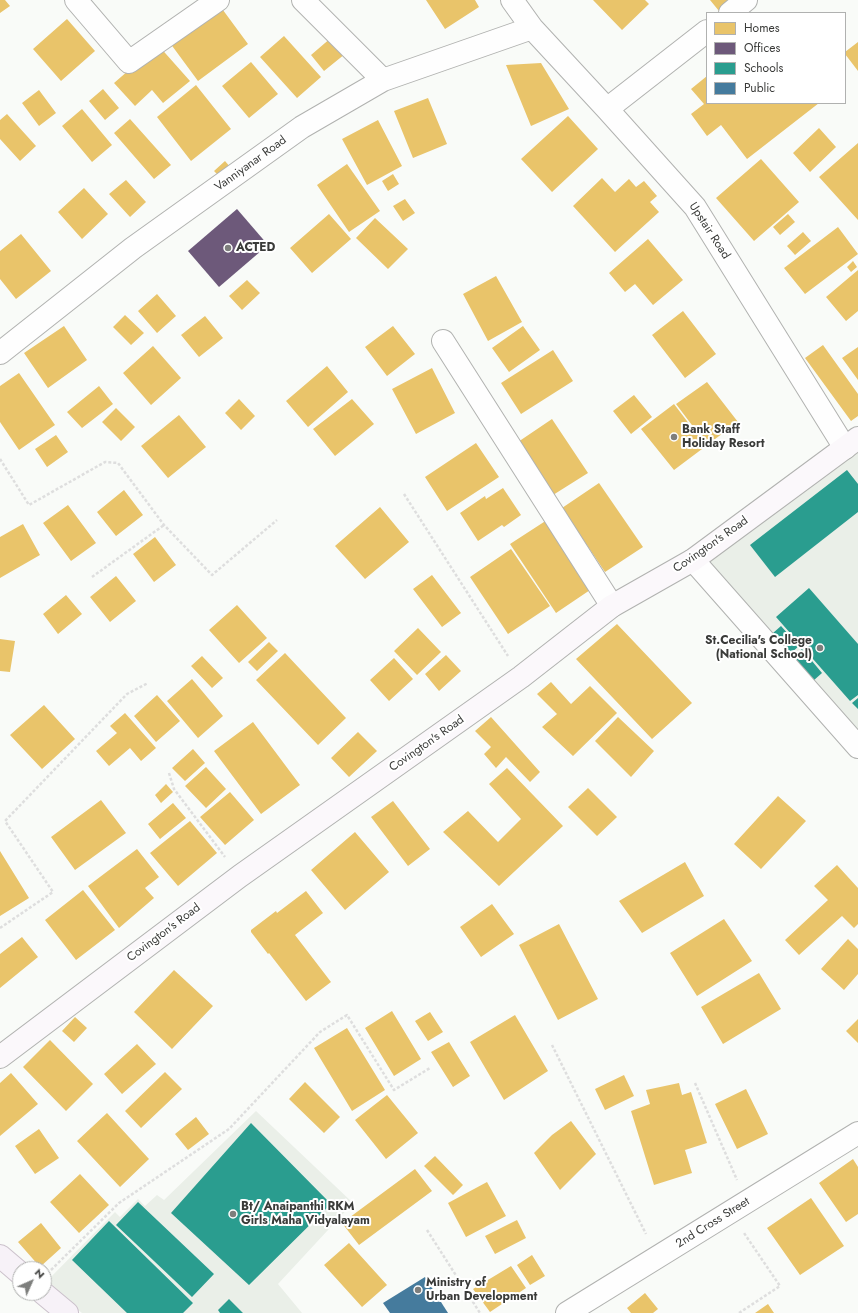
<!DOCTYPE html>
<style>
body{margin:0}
#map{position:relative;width:858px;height:1313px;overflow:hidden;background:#f9fbf8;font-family:Jost,sans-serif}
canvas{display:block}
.legend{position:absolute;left:706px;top:12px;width:140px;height:92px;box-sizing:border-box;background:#fff;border:1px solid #b0b1b0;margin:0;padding:5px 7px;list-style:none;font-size:12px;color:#3a3b39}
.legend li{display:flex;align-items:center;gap:8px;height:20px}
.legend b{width:20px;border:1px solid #b0b1b0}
.north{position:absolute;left:12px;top:1261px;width:40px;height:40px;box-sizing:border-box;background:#fff;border:1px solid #b0b1b0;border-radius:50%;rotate:45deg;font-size:11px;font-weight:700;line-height:16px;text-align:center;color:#3a3b39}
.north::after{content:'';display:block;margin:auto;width:14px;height:18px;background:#7d7e7c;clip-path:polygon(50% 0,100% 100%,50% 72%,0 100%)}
</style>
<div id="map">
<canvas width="858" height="1313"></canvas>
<ul class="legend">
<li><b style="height:11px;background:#e9c46a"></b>Homes</li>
<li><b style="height:11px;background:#6d597a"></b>Offices</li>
<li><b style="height:11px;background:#2a9d8f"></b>Schools</li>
<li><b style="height:11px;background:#457b9d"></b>Public</li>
</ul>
<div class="north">N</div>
</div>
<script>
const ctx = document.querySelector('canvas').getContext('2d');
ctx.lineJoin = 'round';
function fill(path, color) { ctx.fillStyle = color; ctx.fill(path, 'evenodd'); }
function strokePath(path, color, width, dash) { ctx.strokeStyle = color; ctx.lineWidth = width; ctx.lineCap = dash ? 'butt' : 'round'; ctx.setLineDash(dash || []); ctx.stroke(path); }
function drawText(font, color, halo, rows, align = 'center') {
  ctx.font = font + ' Jost,sans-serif'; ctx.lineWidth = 4; ctx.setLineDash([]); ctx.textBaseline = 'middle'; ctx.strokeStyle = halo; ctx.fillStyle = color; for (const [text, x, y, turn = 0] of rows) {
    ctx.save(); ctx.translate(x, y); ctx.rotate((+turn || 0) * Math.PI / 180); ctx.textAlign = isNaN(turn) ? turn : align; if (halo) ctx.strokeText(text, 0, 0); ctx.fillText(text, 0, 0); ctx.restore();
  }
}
fill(new Path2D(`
 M858 451V734L705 562Z
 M256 1111 353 1203 278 1284 302 1313H82L45 1283 115 1212 120 1217 138 1199 145 1206 157 1195 164 1200Z`), '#eaefe8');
fill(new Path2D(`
 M0 0H5L10 6 0 13Z
 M426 0H475L479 7 445 29Z
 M593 0H645L649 4 622 30Z
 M710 0H731L719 11Z
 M220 6 248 44 198 81 170 43Z
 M67 19 95 51 61 81 33 49Z
 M284 36 321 77 297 98 260 57Z
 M332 37 345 54 324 71 311 55Z
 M858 42V71L845 54V52Z
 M158 45 190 81 163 103 152 90 135 106 114 83Z
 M251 62 278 94 249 118 222 86Z
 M541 63 569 109 531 126 506 65Z
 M707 76V103H819L747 159 721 125 707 136 691 114 704 104 691 89Z
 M196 85 231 129 191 161 157 117Z
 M103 89 119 108 105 120 89 101Z
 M39 90 56 113 39 126 22 103Z
 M428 98 447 144 413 158 394 111Z
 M82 109 112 145 92 162 62 126Z
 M7 114 36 146 20 161 0 139V120Z
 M568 116 598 149 552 192 521 159Z
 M130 119 171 165 154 179 114 133Z
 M378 120 402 166 367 185 342 139Z
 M819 128 836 147 810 172 793 153Z
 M858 143V220L819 177Z
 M761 159 799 202 754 241 716 198Z
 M225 161 231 168 220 177 214 171Z
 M347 164 380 211 349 232 317 185Z
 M393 174 399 184 388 191 382 181Z
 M602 178 615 192 629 179 636 187 644 181 657 196 650 202 659 212 615 252 573 206Z
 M126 180 146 202 130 217 109 194Z
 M84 188 108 214 82 239 58 212Z
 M405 199 415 213 403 221 393 206Z
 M329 214 351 239 312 273 290 248Z
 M788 214 795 222 780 235 773 227Z
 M375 218 408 249 388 269 356 238Z
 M838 227 858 254 805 294 784 268Z
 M803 232 811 241 795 255 787 246Z
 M21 234 51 271 16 299 0 279V251Z
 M648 239 683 280 653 305 635 284 625 292 609 273Z
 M853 261 857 267 851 272 847 267Z
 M858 270V311L846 321 826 297Z
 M496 276 522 322 488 341 463 294Z
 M247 280 260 293 242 310 229 296Z
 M157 294 176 316 157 333 138 311Z
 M683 311 716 354 685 378 652 335Z
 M125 315 144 333 131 345 113 327Z
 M205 316 223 338 199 357 181 335Z
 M64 326 87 360 48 388 24 353Z
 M393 326 415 354 387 376 365 347Z
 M523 326 540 350 509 372 492 348Z
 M823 345 858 394V416L851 421 805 358Z
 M153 346 181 378 151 405 123 373Z
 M858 347V380L842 358Z
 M553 350 573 381 521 414 501 383Z
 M327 366 348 392 308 427 286 401Z
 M432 368 455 413 416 434 392 389Z
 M19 373 55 425 19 450 0 422V386Z
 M707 382 738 422 707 445 676 404Z
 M99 386 113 404 82 428 67 412Z
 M634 395 652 417 631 434 613 411Z
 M239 399 255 416 241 430 225 413Z
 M352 399 374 424 335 456 313 429Z
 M674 404 706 446 674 470 641 429Z
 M116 408 135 427 121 441 102 422Z
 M179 415 206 447 168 478 141 446Z
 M552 419 588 473 553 495 518 442Z
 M56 435 68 452 47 467 35 449Z
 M476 443 499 477 447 511 425 477Z
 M599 483 643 547 605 572 562 508Z
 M503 488 521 515 504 527 502 525 478 541 460 513 485 496 486 499Z
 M124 490 143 515 116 536 97 512Z
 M68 505 96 543 71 561 43 523Z
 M380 507 409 542 365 579 335 546Z
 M547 520 593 588 556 613 510 544Z
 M23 524 40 555 0 578V537Z
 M155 537 176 565 154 582 133 554Z
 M511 549 550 606 508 634 470 577Z
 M432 575 461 613 442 627 413 589Z
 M116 576 136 601 110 622 90 597Z
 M66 595 82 614 58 634 43 614Z
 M237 605 267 638 239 663 209 630Z
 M617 624 692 703 652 739 576 659Z
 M418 628 441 652 417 675 394 651Z
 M0 639 15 641 10 672 0 671Z
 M269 642 278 651 257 671 248 662Z
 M285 653 346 718 318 745 256 680Z
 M446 655 461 671 439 691 425 674Z
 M202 656 223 678 212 688 191 666Z
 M394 658 413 679 389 701 370 680Z
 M192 679 223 716 198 738 167 701Z
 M551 682 571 704 590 686 617 713 573 756 542 727 557 714 537 694Z
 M157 695 180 721 156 742 134 716Z
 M44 705 75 739 42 769 10 735Z
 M125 713 156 748 141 761 130 748 109 766 96 751 117 733 110 726Z
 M491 717 540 772 530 782 506 757 496 768 484 754 491 747 475 731Z
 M618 717 654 751 631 777 595 741Z
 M253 722 300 785 261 814 214 751Z
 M358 732 377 751 349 777 331 758Z
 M193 749 205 763 185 781 172 768Z
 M206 767 226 789 206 808 185 786Z
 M507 768 563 826 499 886 443 832 468 811 498 842 521 819 489 784Z
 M166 784 173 792 161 803 155 795Z
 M588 788 617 817 597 836 568 807Z
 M230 792 254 820 225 845 200 817Z
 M778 796 806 821 761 869 734 844Z
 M101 800 126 833 75 870 51 837Z
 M393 801 430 849 408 866 371 817Z
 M173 803 186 818 160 839 148 824Z
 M190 821 217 853 178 886 150 853Z
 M355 832 389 872 345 910 311 870Z
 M137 849 159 877 145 888 154 898 119 928 88 886Z
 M0 851 29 898 0 916Z
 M685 862 704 896 642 933 619 901Z
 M837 865 858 888V924L854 928 842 916 799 955 785 940 828 900 814 886Z
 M83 890 115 930 76 960 45 920Z
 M306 891 323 913 295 935 331 982 306 1001 269 953 268 954 251 932V930L276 911 277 913Z
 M492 904 514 934 481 957 460 927Z
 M724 919 752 961 697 996 670 953Z
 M559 924 598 999 558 1020 519 945Z
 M22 937 38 957 0 988V954Z
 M848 939 858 949V974L844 990 821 969Z
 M174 970 213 1006 172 1049 134 1012Z
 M759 973 781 1009 723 1044 701 1007Z
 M392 1011 421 1059 394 1076 365 1028Z
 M430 1012 443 1032 428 1041 415 1021Z
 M515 1015 548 1071 504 1100 470 1042Z
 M75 1017 87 1028 74 1042 62 1031Z
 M858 1019V1043L846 1031Z
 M347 1028 385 1090 352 1111 314 1048Z
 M50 1040 93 1084 66 1111 23 1067Z
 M449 1042 470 1076 453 1087 431 1052Z
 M137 1044 156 1064 122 1094 104 1074Z
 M165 1072 182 1089 141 1128 125 1111Z
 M11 1073 38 1104 0 1136V1083Z
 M624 1075 634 1096 605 1110 595 1089Z
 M305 1082 340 1117 324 1133 289 1099Z
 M679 1083 682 1095 691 1092 707 1143 685 1150 692 1173 654 1185 631 1111 650 1104 646 1090Z
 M746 1089 768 1134 737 1149 715 1104Z
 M387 1095 418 1133 386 1159 355 1120Z
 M107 1113 149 1159 120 1187 77 1141Z
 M196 1117 209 1134 188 1150 175 1134Z
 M571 1121 596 1154 560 1190 534 1153 552 1135Z
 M39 1129 59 1158 35 1174 15 1146Z
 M435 1156 463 1185 453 1195 424 1166Z
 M853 1159 858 1167V1214L846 1222 819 1183Z
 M415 1169 432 1191 359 1245 342 1223Z
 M80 1174 109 1205 79 1233 50 1202Z
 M487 1182 506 1216 466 1237 448 1203Z
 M811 1198 844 1246 800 1275 767 1228Z
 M517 1220 526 1238 495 1254 485 1236Z
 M41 1223 61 1248 40 1267 18 1242Z
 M349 1243 387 1285 362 1307 324 1265Z
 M532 1255 545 1276 530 1285 517 1265Z
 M511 1266 526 1288 490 1312 473 1289Z
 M645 1293 658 1309 653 1313H631L627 1308Z
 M768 1304 774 1313H755Z`), '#e9c46a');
fill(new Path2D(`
 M237 209 268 245 219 287 188 251Z`), '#6d597a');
fill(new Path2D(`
 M847 470 858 484V512L775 577 750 545Z
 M809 588 858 644V695L850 701 776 617Z
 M781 626 799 646 791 653 773 633Z
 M802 649 822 673 813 681 793 657Z
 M858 698V709L852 703Z
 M251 1123 331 1204 249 1285 171 1213Z
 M138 1202 214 1274 192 1297 116 1225Z
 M109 1221 193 1303 183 1313H127L72 1260Z
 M229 1299 243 1313H220L218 1310Z`), '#2a9d8f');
fill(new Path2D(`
 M425 1277 448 1313H390L383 1303Z`), '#457b9d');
const street = new Path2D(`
 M76 0 129 62 218 0
 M303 0 383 80
 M512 0 532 28 607 109 695 207 845 448
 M730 13 746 0
 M607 109 707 31
 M443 341 612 606
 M0 353 133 248 302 127 383 80 532 28
 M693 560 858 747
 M567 1313 858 1133`);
const secondary = new Path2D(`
 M0 1057 240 876 521 677 612 606 693 560 858 438`);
const primary = new Path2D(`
 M0 1256 20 1273
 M43 1293 67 1313`);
strokePath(street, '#b1b2b0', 24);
strokePath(secondary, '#b1b2b0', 24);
strokePath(primary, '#cbc1cb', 24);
strokePath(new Path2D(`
 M0 459 29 505 105 462 118 463 164 525 212 575 277 520
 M404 494 508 656
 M92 577 164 525
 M169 773 174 789 225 857
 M0 928 53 892 5 821 127 694 148 683
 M552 1045 646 1234
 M695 1083 737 1180
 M427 1230 480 1313
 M51 1270 119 1203 229 1129 320 1032 347 1015 394 1090 430 1068
 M739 1313 780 1286 744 1233`), '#dedede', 2.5, [3, 2]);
strokePath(street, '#fefefe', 22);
strokePath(secondary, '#fbf8fb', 22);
strokePath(primary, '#f7f2f8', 22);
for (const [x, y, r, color] of [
 [228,248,4,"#7d7e7c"],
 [674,437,4,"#7d7e7c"],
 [820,648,4,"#7d7e7c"],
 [233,1214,4,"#7d7e7c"],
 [418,1290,4,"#7d7e7c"]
]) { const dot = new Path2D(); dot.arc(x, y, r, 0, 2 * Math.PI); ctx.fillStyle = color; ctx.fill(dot); strokePath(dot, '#fff', 1.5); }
drawText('12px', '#3a3b39', '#fff', [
 ["Vanniyanar Road",251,164,-36],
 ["Upstair Road",709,231,57],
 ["Covington's Road",711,545,-35],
 ["Covington's Road",427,744,-35],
 ["Covington's Road",164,933,-37],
 ["2nd Cross Street",713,1223,-32]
]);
drawText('bold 12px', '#3a3b39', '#fff', [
 ["ACTED",236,248],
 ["Bank Staff",682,430],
 ["Holiday Resort",682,444],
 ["St.Cecilia's College",812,641,"right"],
 ["(National School)",812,655,"right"],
 ["Bt/ Anaipanthi RKM",241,1207],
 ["Girls Maha Vidyalayam",241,1221],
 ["Ministry of",426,1283],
 ["Urban Development",426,1297]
], 'left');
</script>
